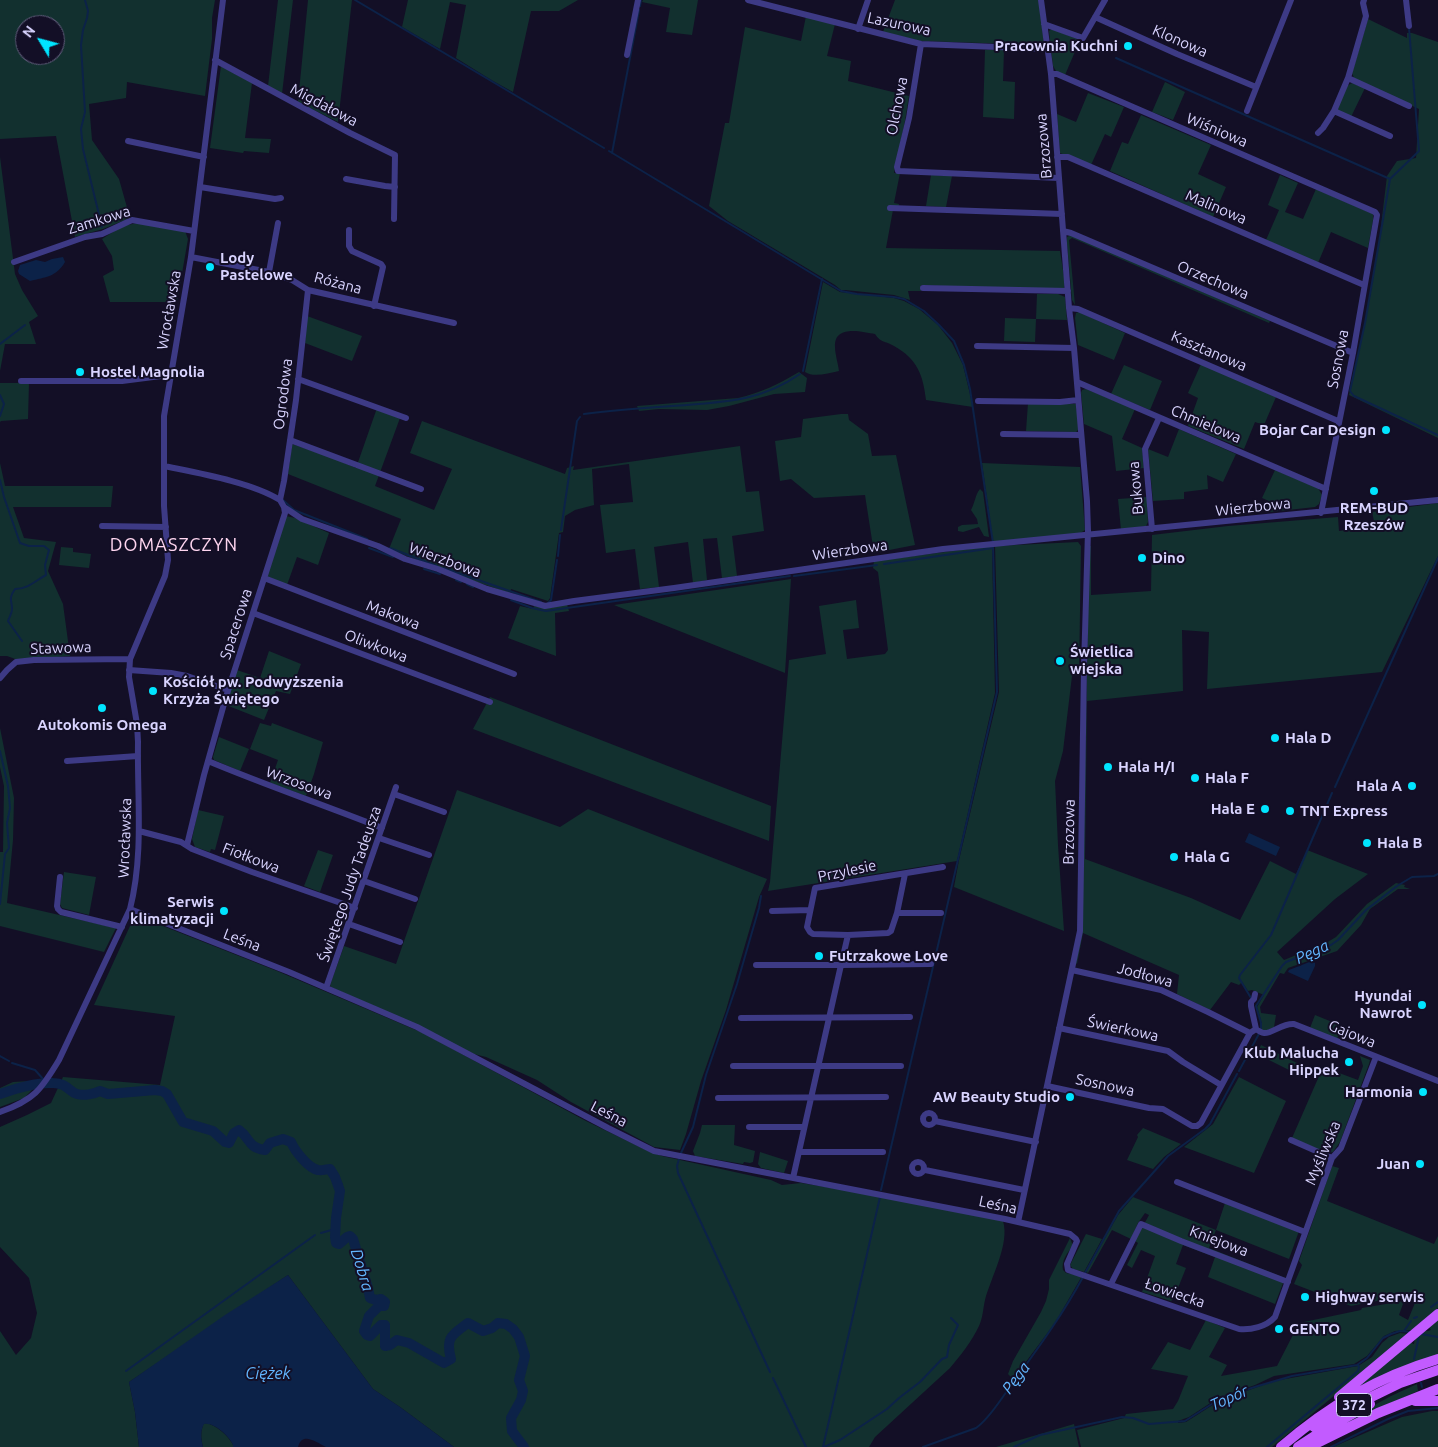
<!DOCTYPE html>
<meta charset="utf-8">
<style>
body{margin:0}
#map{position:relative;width:1438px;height:1447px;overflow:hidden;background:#130f26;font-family:Ubuntu,sans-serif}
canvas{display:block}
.north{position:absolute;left:15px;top:15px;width:50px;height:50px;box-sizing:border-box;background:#130f26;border:1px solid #625e7d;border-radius:50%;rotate:307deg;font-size:14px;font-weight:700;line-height:20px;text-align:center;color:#d9d4ff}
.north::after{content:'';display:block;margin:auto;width:18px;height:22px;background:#00e5ff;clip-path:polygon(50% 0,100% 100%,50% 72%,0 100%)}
</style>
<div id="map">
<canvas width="1438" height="1447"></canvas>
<div class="north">N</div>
</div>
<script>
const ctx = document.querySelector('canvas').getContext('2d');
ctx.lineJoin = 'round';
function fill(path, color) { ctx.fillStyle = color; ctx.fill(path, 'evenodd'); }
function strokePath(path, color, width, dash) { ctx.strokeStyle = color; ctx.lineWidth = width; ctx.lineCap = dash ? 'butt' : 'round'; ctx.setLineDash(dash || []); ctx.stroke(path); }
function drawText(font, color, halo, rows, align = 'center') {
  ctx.font = font + ' Ubuntu,sans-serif'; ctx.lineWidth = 4; ctx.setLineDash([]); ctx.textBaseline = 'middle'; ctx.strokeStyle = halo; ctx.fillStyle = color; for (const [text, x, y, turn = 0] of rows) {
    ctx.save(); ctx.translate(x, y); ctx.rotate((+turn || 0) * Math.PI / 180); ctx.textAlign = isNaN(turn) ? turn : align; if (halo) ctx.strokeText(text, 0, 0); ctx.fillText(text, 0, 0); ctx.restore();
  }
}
fill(new Path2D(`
 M0 0H215L212 18V39L205 96 127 82 126 98 89 104 92 140 119 179 130 218 103 229 75 237 56 136 0 139ZM25 25H55V55H25Z
 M278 0H293L282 94 268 86Z
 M308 0H352L338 122 298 102Z
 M408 0H578L559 11H531L513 92 493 81 456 58 466 5 450 2 440 49 402 27Z
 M643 0H698L692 35 666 32 670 8 642 2Z
 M895 0H1039L1044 45 920 41 883 32Z
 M806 16 835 24 827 56 851 61 848 81 909 96 905 121 894 173H900L894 203 899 204 898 210H893L886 248 1060 251 1065 283 1064 289 988 288 921 285V291H908L910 300 894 295 845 290H841L835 285 728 221 709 206 725 123H729L745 27 801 41Z
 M1368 19 1407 38V33H1412L1438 42V438L1349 395 1370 297 1379 242 1387 176 1397 161 1416 158 1419 109 1366 85 1354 78 1352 73Z
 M1052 29 1080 40 1065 75 1056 71 1053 66 1049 31Z
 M985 50H1004L1003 81 1015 82 1014 119 983 117Z
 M221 66 252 83 245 138 271 139 269 153 244 151 243 153 210 148Z
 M1165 82 1185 92 1173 120 1152 112Z
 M1352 83 1365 88 1351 117 1339 112 1337 108 1347 86Z
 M1088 93 1124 107 1111 137 1105 134 1091 165 1060 153 1057 114 1076 122Z
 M1141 115 1211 145 1198 174 1226 187 1213 217 1110 171 1122 142 1128 144Z
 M0 157 15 274 22 290 38 316 29 322 36 344H5L0 371Z
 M931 175 952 176 946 207 926 206Z
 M1280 175 1298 183 1285 212 1303 219 1316 189 1373 214V220L1368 248 1331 232 1318 263 1266 240 1279 210 1268 205Z
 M138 223 185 231 188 239 177 302H110L103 276 114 270 112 256 102 239 122 226Z
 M1071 235 1270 321 1269 323 1072 238 1069 240 1075 305 1072 300 1067 244V237Z
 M823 282 840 292 894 298 904 301 919 309 938 325 952 343 963 365 973 407 926 400C923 374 917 359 894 346 884 340 882 344 875 334 862 332 834 324 835 347 835 354 838 363 839 371 828 373 814 378 805 372Z
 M1037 294H1058L1065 297 1067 320 1036 319 1035 342 1004 341 1005 318 1036 319Z
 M1079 312 1125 333 1114 360 1078 345 1075 318 1076 313Z
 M307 316 362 336 352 361 305 343Z
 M1201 364 1276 397 1264 425 1255 422 1244 449 1188 426 1198 398 1188 393Z
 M1124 365 1162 381 1150 410 1111 394Z
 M799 372 807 378 805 392 774 394 729 406 707 410 659 409 639 411 637 406 738 398C760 393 779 384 799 372Z
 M0 383H29L28 419 1 421 0 422Z
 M1086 389 1135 409 1122 439 1142 448 1144 468 1116 471 1112 436 1084 424 1081 393 1082 390Z
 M1028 403 1076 404 1079 429 1076 432 1026 431Z
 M377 408 400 418 375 486 434 510 452 469 410 453 422 421 565 474 567 468 574 466 573 470 740 446 746 492 759 491 764 531 732 536 737 576 722 578 717 538 703 539 707 580 693 583 688 542 654 547 659 587 640 589 635 549 606 553 600 505 633 502 629 464 592 469 594 505 575 510 565 516 563 532 559 533 550 598 548 601 511 589 510 593 456 575 389 549 401 519 288 474 292 444 333 458 356 468Z
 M841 414H848L849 420 868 434 872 456 896 455 915 545 874 553 865 495 814 498 791 479 780 481 775 441 801 437 803 419Z
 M1179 429 1236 454 1223 482 1207 475 1208 489 1184 492V499L1153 501 1148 449 1168 457Z
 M0 463 5 486H113L111 507H13L24 538 56 542 48 571 63 604 70 656 18 660 7 656H0Z
 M982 463 1080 467 1085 530 1079 534 993 542Z
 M1275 470 1318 488 1322 495 1319 504 1315 507 1270 512 1269 501 1262 498Z
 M980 489 983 492 989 537 984 536 979 527 963 532 958 531V527L962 525 978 524 977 519 971 510C975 503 975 495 980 489Z
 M1147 497 1148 522 1146 526 1121 530 1118 499Z
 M1438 503V556L1382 672 1207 689 1209 632 1182 630 1183 691 1087 701 1085 859 1191 898 1240 920 1270 861 1296 874 1307 850 1368 874 1335 899 1277 952 1284 960 1326 943 1336 937 1367 904 1396 883 1405 885 1404 887 1410 889H1398L1370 909 1361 925 1337 951 1288 968 1284 974 1280 973 1260 1007 1261 1013 1276 1015 1274 1027 1266 1031 1262 1030V1024L1257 1007 1264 995 1252 990 1248 991 1242 982 1239 985 1231 982 1210 1010 1177 994 1179 975 1083 933 1077 964 1076 963 1086 732 1089 546H1091V595L1151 591 1152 535 1228 526 1338 517 1339 531 1375 526 1372 512Z
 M286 516 295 518 329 533 318 565 297 557 287 585 266 576Z
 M1078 542 1081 546 1079 676H1072L1063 751 1055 781 1058 845 1064 931 954 887 959 860 999 692 995 546Z
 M992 546 995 693 957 861 768 891 770 882 789 660 826 654 819 606 856 600 859 628 843 630 847 659 885 654 888 650 878 572 873 568 874 561Z
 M61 547 73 548V552L91 554 89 568 59 565Z
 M791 579 785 673 614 605Z
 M567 604 569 611 555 613 556 656 508 638 520 606 533 609 534 606 549 608Z
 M269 651 301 664 290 694 276 691 264 720 226 705 237 670 260 678Z
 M490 697 771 806 769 841 473 729Z
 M260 723 271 726 272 723 323 742 314 774 306 796 270 783 278 760 250 749Z
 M0 728 14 798 13 840 7 903 116 928 104 952 0 926V852H3L4 786 0 767Z
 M219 737 249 749 240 771 214 760 213 757Z
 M457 790 560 827 588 809 767 879 759 897 726 1010 701 1081 686 1134 680 1150 654 1147 571 1102 537 1080 486 1057 474 1054 331 987 330 985 344 946 396 964Z
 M198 810 224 816 215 850 211 849 210 852 195 847 192 839Z
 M318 850 333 855 320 892 304 886Z
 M64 872 96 877 89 915 62 908 60 904Z
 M135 915 277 971 423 1033 586 1121 646 1150 662 1156 771 1180 782 1185 801 1183 851 1191 1003 1221C1010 1244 991 1277 985 1300 983 1309 983 1317 979 1326 972 1341 961 1355 950 1368L875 1437 869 1447H454L400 1407 373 1389 288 1275 129 1382 135 1412 139 1447H0V1331L16 1355 31 1338 37 1313 29 1278 0 1247V1127L27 1115 51 1103 63 1077 160 1085 175 1016 94 1005Z
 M1315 1015 1342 1026 1337 1039 1310 1028Z
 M1261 1045 1297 1063 1295 1073 1257 1054Z
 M1360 1056 1370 1060 1369 1064 1340 1142 1333 1152 1326 1153 1292 1138 1323 1067 1358 1080 1363 1066Z
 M1239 1077 1286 1101 1254 1173 1184 1147 1213 1124Z
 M30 1081 39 1083 24 1098 0 1107V1088L13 1082Z
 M702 1125H735L734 1145 755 1151 753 1162 750 1163 744 1162 743 1164 695 1156 693 1151 700 1133Z
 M1143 1128 1181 1144 1164 1157 1153 1169 1127 1160 1138 1137 1137 1135Z
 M760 1152 788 1161 784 1173 761 1168 758 1164Z
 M1332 1166 1339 1168 1327 1201 1434 1244 1438 1236V1308L1412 1330 1395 1331 1384 1336 1367 1356 1354 1364 1274 1376 1255 1385 1218 1398 1189 1417 1178 1421V1423L1186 1422 1219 1401 1274 1381 1358 1366 1372 1357 1382 1343 1389 1337 1400 1333 1409 1334 1272 1447H1081L1077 1430 1124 1418 1126 1414 1173 1409 1178 1401 1188 1376 1151 1369 1168 1342 1190 1350 1206 1320 1225 1328 1209 1357 1227 1365 1221 1376 1277 1366 1299 1323 1361 1310 1362 1308 1404 1301 1399 1315 1408 1320 1417 1298 1403 1296 1351 1306 1294 1284 1302 1265 1299 1261Z
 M1133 1197 1216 1230 1225 1203 1299 1231 1289 1259 1216 1230 1209 1248 1285 1278 1275 1304 1208 1277 1215 1257 1183 1245 1176 1264 1186 1268 1174 1298 1171 1301 1142 1292 1155 1256 1141 1250 1132 1268 1127 1265 1138 1243 1135 1241 1149 1215 1145 1213 1138 1223 1131 1239 1112 1230 1088 1273 1086 1272 1118 1215Z
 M1086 1234 1102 1239 1084 1272 1073 1269 1070 1265Z
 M1070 1238 1073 1246C1067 1253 1061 1261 1063 1270L1066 1273 1082 1276 1055 1323 1013 1379 1008 1374 1013 1361 1041 1312 1046 1301 1049 1289V1280Z
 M1438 1320V1356L1351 1392 1411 1342 1413 1344H1414L1415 1338 1424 1331H1428L1431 1330 1429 1327Z
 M1417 1384 1418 1391 1318 1436 1391 1396Z
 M1432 1411H1438V1447H1333L1402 1417Z
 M204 1423C214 1423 229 1436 233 1445V1447H203C201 1439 200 1431 204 1423Z
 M1074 1424 1079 1447H996Z`), '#12302f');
fill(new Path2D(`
 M63 257 65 262C56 277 46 277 30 281L19 274 18 271 20 265 36 260 45 262 52 259Z
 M1249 833 1280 847 1276 856 1245 842Z
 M1312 961 1315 963V966L1308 981 1288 972 1289 970Z
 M288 1275 373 1389 400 1407 454 1447H326C316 1442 302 1431 298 1447H233V1445C229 1436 214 1422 204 1424 200 1431 201 1439 203 1447H139L135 1412 129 1382 225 1315Z`), '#0c2248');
strokePath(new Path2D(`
 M85 0 88 11 87 18 83 30 81 45 85 112 81 129 83 149 102 227
 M355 0 604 148
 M640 6 641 0
 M1409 28 1419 151 1390 179 1365 323 1350 391 1354 396 1438 435
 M1116 58 1390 179
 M609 151 841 291 857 294 894 297 904 299 924 311 939 325 954 341 964 365 970 389 993 543
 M612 153 639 10
 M0 344 25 325
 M803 371 822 279
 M0 395 4 404 0 416
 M584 414C613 410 642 408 672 406 721 402 758 403 800 374
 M0 480 4 497 20 543 29 546H44L49 550 45 565 46 575C35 581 28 589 15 589 8 599 12 600 12 609 12 613 9 618 8 621L22 641
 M283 500 294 510 367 539
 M561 530 577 421 580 417
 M369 548 393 557
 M390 548 437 566
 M558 556 560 535
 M884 564 993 548
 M444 568 541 602
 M424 569 440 574
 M794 576 877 565
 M456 580 461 582
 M467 584 473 587
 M511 600 532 608 546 611 790 576
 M548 603 551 600 557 560
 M0 751 8 786 10 808 7 823 9 848 5 854 0 904
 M1335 787 1438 558
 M1251 998 1239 978 1240 975 1271 935 1332 793
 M0 1056 9 1061
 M12 1063 35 1070 44 1080
 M1239 1071 1261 1030V1023L1256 1006 1282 966 1286 962 1331 945 1338 940 1366 910 1397 886 1412 877 1434 876 1438 874
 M681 1153 693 1127 706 1075 737 984 759 908 761 896
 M679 1159 677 1166 678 1173 770 1372
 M338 1184H342
 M881 1190 997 692 993 546
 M321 1233 335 1229
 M1085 1273 1119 1211 1168 1156 1205 1129 1210 1124 1237 1074
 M1431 1307 1438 1302
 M1414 1318 1417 1317
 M1404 1331 1411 1321
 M1421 1334 1438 1337
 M1414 1359 1419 1336
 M126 1371 315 1235
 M773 1378 806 1447
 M1421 1383 1422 1387
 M823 1447 880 1197
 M824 1447 840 1440 887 1409 899 1398 920 1382 942 1359 947 1357 949 1345 958 1325 951 1318
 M923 1447 976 1428C990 1418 1000 1400 1010 1387 1036 1351 1062 1316 1083 1277
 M1014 1447 1040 1435 1122 1417 1133 1418 1149 1424 1185 1421 1223 1397 1258 1386 1292 1376 1357 1365 1367 1358 1383 1338 1391 1334 1400 1331 1411 1332
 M1267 1447 1358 1371 1359 1367 1358 1365
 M1331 1447 1388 1419 1408 1411 1438 1408`), '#0c2248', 2);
strokePath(new Path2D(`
 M0 1094C14 1089 38 1082 53 1083 67 1083 69 1092 77 1094 84 1096 94 1094 100 1091L108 1094 155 1090 162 1091 167 1094 183 1122 213 1131 225 1142 229 1143 234 1133 239 1130C251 1139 247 1147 265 1150L270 1143 283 1139 291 1142C295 1151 308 1168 318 1170 322 1171 326 1169 330 1169L335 1177 340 1191 336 1218 335 1237 336 1243 339 1244 347 1237 350 1236 353 1239 368 1288 370 1298 376 1300 381 1299 385 1302 384 1306H379L369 1316 364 1331 367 1335 370 1336 381 1325H385V1346L390 1345 397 1340 409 1343 444 1363 451 1359C445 1337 452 1335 468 1323L483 1331 492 1328 498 1323 506 1324 513 1329 519 1337 525 1356 519 1380 523 1391 521 1400 511 1418 512 1431 524 1447`), '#0c2248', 10);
strokePath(new Path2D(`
 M748 0 921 44 1048 49
 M1364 0 1363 3 1366 16 1348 78 1409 106
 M1406 0 1409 26
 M1095 17 1177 54 1256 87
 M1044 24 1083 38 1105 0
 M858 29 868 0
 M921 44 909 118 897 167 898 171 1059 178
 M627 55 638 0
 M215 60 350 133 395 155 394 219
 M1051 74H1057L1375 212 1377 215 1353 353 1321 513
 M1348 78 1334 111 1390 136
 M1247 111 1291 0
 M1318 133 1323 128 1334 111
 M128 141 204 157
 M1057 157H1068L1364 285
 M346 179 385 186 395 187
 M200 187 275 199 281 198
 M890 208 1062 214
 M349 230V246L352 251 381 264 383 267 374 306
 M1063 231 1071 233 1353 353
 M191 257 269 272 292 280 308 290 454 323
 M14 262 85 237 102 234 132 220 194 231
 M269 272 278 223
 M923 288 1068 291
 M1069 308 1078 309 1338 421
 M977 346 1074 348
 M298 379 406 418
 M21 381H122L161 376 170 377
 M1077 382 1326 489
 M978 401 1060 402 1078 400
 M1003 434 1081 435
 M290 440 421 489
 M164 466C198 473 251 482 280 500
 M280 500 284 481 296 400 308 290
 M284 507 302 519 378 546 405 559 438 569 487 589 545 606 574 601 674 588 943 549 1438 500
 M102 526 166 527
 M1152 529 1145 449 1159 418
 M264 578 514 674
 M253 613 490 702
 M129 670 171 673 187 676 228 690
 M0 678 7 670 16 662 34 660 130 659
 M67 761 138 756
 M208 761C265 785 324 805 382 828
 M394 794 444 812
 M139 831 181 842 192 849 252 872 355 908
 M379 838 429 855
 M187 845 204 775 226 697 285 513 284 507 280 500
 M60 877 57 906 58 909 61 912 122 927
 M364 881 415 899
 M130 909 289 972 417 1027 608 1128 654 1151 1005 1219 1070 1234 1076 1239 1077 1241 1067 1264 1068 1270 1239 1329C1251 1330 1266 1327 1275 1317L1332 1158 1341 1148 1376 1057
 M772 911 810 910
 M897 913H941
 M349 924 400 942
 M848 935 888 933 891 931 897 913 905 874
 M931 964 841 965 848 935 813 934 810 932 807 927 815 888 943 867
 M756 965H841L793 1178
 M1072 970 1161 990 1208 1012 1250 1033
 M326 988 396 787
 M1255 994 1254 999 1251 1002V1006L1256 1029C1257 1030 1262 1033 1264 1033 1272 1034 1282 1023 1294 1024L1438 1081
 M741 1018 910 1017
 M1059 1028 1168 1051 1183 1062 1221 1085
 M733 1066H901
 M1047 1086 1149 1108 1163 1109 1192 1126H1197L1201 1123 1250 1033 1256 1029
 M718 1098 886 1097
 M0 1112C34 1100 41 1090 59 1060L130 909C144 854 137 798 138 742L137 724 129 677 130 659 165 576 168 560 164 506V416L191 257 223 0
 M923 1119a6 6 0 1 1 12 0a6 6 0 1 1-12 0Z
 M935 1121 1036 1142
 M749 1127H804
 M1291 1140 1332 1158
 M799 1152H883
 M912 1168a6 6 0 1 1 12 0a6 6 0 1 1-12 0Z
 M925 1170 1024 1190
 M1177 1182 1305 1232
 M1018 1222 1080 931 1084 667 1088 531 1087 501 1074 348 1069 308 1051 74 1041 0
 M1111 1284 1141 1224 1181 1241 1288 1282`), '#3d3a85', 6);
strokePath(new Path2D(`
 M1339 1397 1438 1314
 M1415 1401H1438
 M1314 1427 1361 1402 1400 1383 1438 1370
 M1281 1447C1329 1406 1377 1377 1438 1359
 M1298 1447 1324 1430 1370 1404
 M1309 1447 1378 1413 1438 1389`), '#c25bff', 10);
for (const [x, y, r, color] of [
 [1128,46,5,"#00e5ff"],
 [210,267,5,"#00e5ff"],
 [80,372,5,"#00e5ff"],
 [1386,430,5,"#00e5ff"],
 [1374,491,5,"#00e5ff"],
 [1142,558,5,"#00e5ff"],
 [1060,661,5,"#00e5ff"],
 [153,691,5,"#00e5ff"],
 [102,708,5,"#00e5ff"],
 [1275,738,5,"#00e5ff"],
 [1108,767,5,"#00e5ff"],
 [1195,778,5,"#00e5ff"],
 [1412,786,5,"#00e5ff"],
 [1265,809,5,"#00e5ff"],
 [1290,811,5,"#00e5ff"],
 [1367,843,5,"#00e5ff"],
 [1174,857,5,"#00e5ff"],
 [224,911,5,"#00e5ff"],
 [819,956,5,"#00e5ff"],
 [1422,1005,5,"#00e5ff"],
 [1349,1062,5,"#00e5ff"],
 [1423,1092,5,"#00e5ff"],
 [1070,1097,5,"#00e5ff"],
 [1420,1164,5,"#00e5ff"],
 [1305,1297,5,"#00e5ff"],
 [1279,1329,5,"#00e5ff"]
]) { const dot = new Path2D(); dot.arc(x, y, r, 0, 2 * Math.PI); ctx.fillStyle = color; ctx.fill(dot); strokePath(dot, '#130f26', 2); }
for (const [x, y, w] of [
 [1354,1405,35]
]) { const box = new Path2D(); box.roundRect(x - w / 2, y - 11.5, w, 23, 4); ctx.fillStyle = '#130f26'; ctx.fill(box); strokePath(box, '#d9d4ff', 1); }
drawText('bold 14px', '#d9d4ff', null, [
 ["372",1354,1405]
]);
drawText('15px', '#d9d4ff', '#130f26', [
 ["Lazurowa",899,24,12],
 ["Klonowa",1180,41,24],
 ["Migdałowa",324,105,28],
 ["Olchowa",897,106,-79],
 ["Wiśniowa",1217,130,23],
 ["Brzozowa",1044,146,-95],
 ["Malinowa",1216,207,23],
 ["Zamkowa",99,220,-17],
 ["Orzechowa",1213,280,23],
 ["Różana",338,283,15],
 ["Wrocławska",169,310,-80],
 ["Kasztanowa",1209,351,23],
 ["Sosnowa",1338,359,-79],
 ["Ogrodowa",283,394,-83],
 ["Chmielowa",1206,424,23],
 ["Bukowa",1136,488,-95],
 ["Wierzbowa",1253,507,-6],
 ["Wierzbowa",850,550,-8],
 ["Wierzbowa",445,560,20],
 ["Makowa",393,615,21],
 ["Spacerowa",236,624,-72],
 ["Oliwkowa",376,646,21],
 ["Stawowa",61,648,-2],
 ["Wrzosowa",299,783,20],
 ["Brzozowa",1069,832,-89],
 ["Wrocławska",125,838,-88],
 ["Fiołkowa",251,858,21],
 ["Przylesie",847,871,-12],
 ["Świętego Judy Tadeusza",350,884,-71],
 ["Leśna",242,940,21],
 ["Jodłowa",1145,975,15],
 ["Świerkowa",1123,1029,12],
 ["Gajowa",1352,1034,22],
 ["Sosnowa",1105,1085,12],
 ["Leśna",609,1114,27],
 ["Myśliwska",1323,1153,-67],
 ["Leśna",998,1205,12],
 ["Kniejowa",1219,1241,21],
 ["Łowiecka",1175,1293,19]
]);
drawText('bold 15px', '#d9d4ff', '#130f26', [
 ["Pracownia Kuchni",1118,46,"right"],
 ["Lody",220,258],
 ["Pastelowe",220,275],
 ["Hostel Magnolia",90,372],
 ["Bojar Car Design",1376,430,"right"],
 ["REM-BUD",1374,508,"center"],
 ["Rzeszów",1374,525,"center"],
 ["Dino",1152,558],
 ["Świetlica",1070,652],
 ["wiejska",1070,669],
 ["Kościół pw. Podwyższenia",163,682],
 ["Krzyża Świętego",163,699],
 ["Autokomis Omega",102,725,"center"],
 ["Hala D",1285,738],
 ["Hala H/I",1118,767],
 ["Hala F",1205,778],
 ["Hala A",1402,786,"right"],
 ["Hala E",1255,809,"right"],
 ["TNT Express",1300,811],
 ["Hala B",1377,843],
 ["Hala G",1184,857],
 ["Serwis",214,902,"right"],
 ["klimatyzacji",214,919,"right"],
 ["Futrzakowe Love",829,956],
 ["Hyundai",1412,996,"right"],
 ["Nawrot",1412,1013,"right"],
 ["Klub Malucha",1339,1053,"right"],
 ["Hippek",1339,1070,"right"],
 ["Harmonia",1413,1092,"right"],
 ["AW Beauty Studio",1060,1097,"right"],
 ["Juan",1410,1164,"right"],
 ["Highway serwis",1315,1297],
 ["GENTO",1289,1329]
], 'left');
drawText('italic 16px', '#62b6ff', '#130f26', [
 ["Pęga",1312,952,-25],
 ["Dobra",362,1270,73],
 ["Ciężek",268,1374],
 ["Pęga",1016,1378,-53],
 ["Topór",1229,1398,-24]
]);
ctx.letterSpacing = '1px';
drawText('18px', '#ffd6f0', '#130f26', [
 ["DOMASZCZYN",174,545]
]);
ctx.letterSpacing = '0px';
</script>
